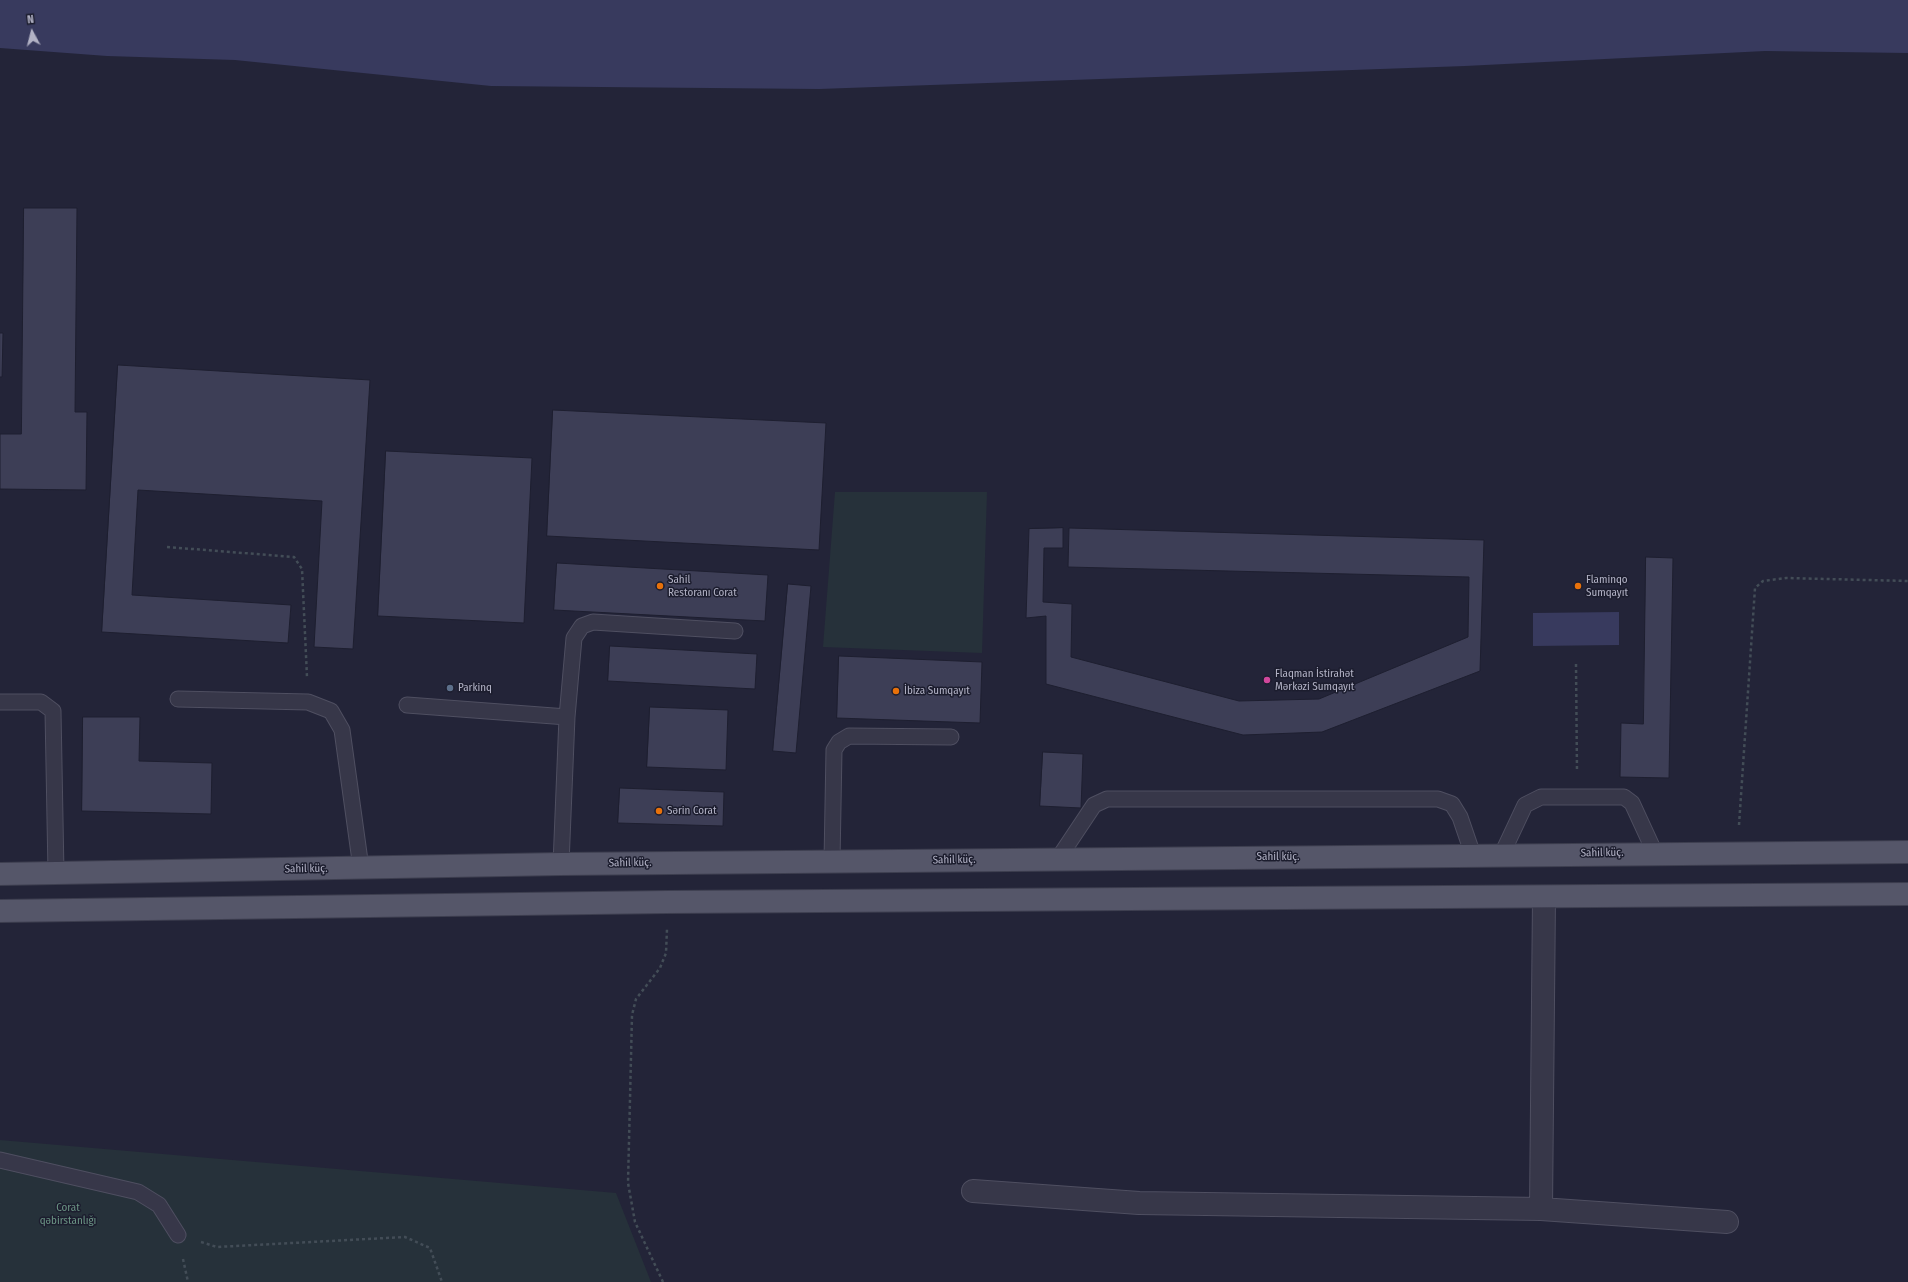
<!DOCTYPE html>
<meta charset="utf-8">
<style>
body{margin:0}
#map{position:relative;width:1908px;height:1282px;overflow:hidden;background:#232438;font-family:"Fira Sans Condensed",sans-serif}
canvas{display:block}
.north{position:absolute;left:12px;top:12px;width:40px;height:40px;-webkit-text-stroke:3px #1c1d2e;paint-order:stroke;rotate:353deg;font-size:11px;font-weight:700;line-height:16px;text-align:center;color:#b2b2c5}
.north::after{content:'';display:block;margin:auto;width:14px;height:18px;background:#b2b2c5;clip-path:polygon(50% 0,100% 100%,50% 72%,0 100%)}
</style>
<div id="map">
<canvas width="1908" height="1282"></canvas>
<div class="north">N</div>
</div>
<script>
const ctx = document.querySelector('canvas').getContext('2d');
ctx.lineJoin = 'round';
function fill(path, color) { ctx.fillStyle = color; ctx.fill(path, 'evenodd'); }
function strokePath(path, color, width, dash) { ctx.strokeStyle = color; ctx.lineWidth = width; ctx.lineCap = dash ? 'butt' : 'round'; ctx.setLineDash(dash || []); ctx.stroke(path); }
function drawText(font, color, halo, rows, align = 'center') {
  ctx.font = font + ' "Fira Sans Condensed",sans-serif'; ctx.lineWidth = 3; ctx.setLineDash([]); ctx.textBaseline = 'middle'; ctx.strokeStyle = halo; ctx.fillStyle = color; for (const [text, x, y, turn = 0] of rows) {
    ctx.save(); ctx.translate(x, y); ctx.rotate((+turn || 0) * Math.PI / 180); ctx.textAlign = isNaN(turn) ? turn : align; if (halo) ctx.strokeText(text, 0, 0); ctx.fillText(text, 0, 0); ctx.restore();
  }
}
fill(new Path2D(`
 M835 492H987L982 653 823 647Z
 M0 1140 616 1193 651 1282H0Z`), '#26313a');
fill(new Path2D(`
 M0 0H1908V53L1765 51 1465 66 819 89 491 86 235 60 107 56 0 48Z
 M1619 612V645L1533 646V613Z`), '#383a5e');
const building = new Path2D(`
 M24 208H77L75 412H87L86 490 0 489V434H21Z
 M0 333H3L2 377H0Z
 M118 365 370 380 353 649 314 647 322 501 138 490 132 595 291 605 288 643 102 632Z
 M553 410 826 423 819 550 547 536Z
 M386 451 532 458 524 623 378 616Z
 M1063 528V548H1044L1043 602 1072 604 1071 657 1239 701 1319 699 1468 637 1469 577 1068 567 1069 528 1484 540 1480 671 1322 732 1243 735 1046 684V616L1026 618 1029 529Z
 M1646 557 1673 558 1669 778 1620 777 1621 723 1643 724Z
 M557 563 768 575 765 621 554 610Z
 M788 584 811 586 796 753 773 751Z
 M610 646 757 654 755 689 608 681Z
 M839 656 982 662 980 723 837 718Z
 M650 707 728 710 726 770 647 767Z
 M83 717H140L139 761 212 763 211 814 82 811Z
 M1043 752 1083 754 1081 808 1040 806Z
 M620 788 724 792 723 826 618 823Z`);
fill(building, '#3d3e56');
strokePath(building, '#1e1f30', 1);
const lane = new Path2D(`
 M178 699 308 702 331 711 342 730 361 868
 M0 702H41L53 711 56 873
 M407 705 567 717 561 864
 M567 717 574 638 582 626 593 622 735 631
 M1502 854 1525 805 1541 797H1624L1632 803 1655 853
 M1058 859 1094 805 1107 799H1438L1452 804 1460 817 1473 855
 M832 861 834 750 839 742 849 736 951 737
 M0 1160 138 1192 159 1205 178 1235`);
const street = new Path2D(`
 M1544 897 1541 1209 1727 1222
 M973 1191 1139 1203 1541 1209`);
const primary = new Path2D(`
 M0 874 561 864 1908 852
 M0 911 667 902 1908 894`);
strokePath(lane, '#4f4f61', 17);
strokePath(street, '#4f4f61', 24);
strokePath(primary, '#3d3e4f', 24);
strokePath(new Path2D(`
 M167 547 294 557 302 569 307 677
 M1576 664 1577 772
 M1739 825 1755 588 1763 581 1786 578 1908 581
 M201 1242 217 1247 405 1237 430 1248 442 1282
 M183 1259 188 1282
 M663 1282 635 1222 628 1183 632 1015 636 999 660 968 666 953 667 929`), '#434d57', 2.5, [3, 3]);
strokePath(lane, '#373749', 15);
strokePath(street, '#373749', 22);
strokePath(primary, '#555669', 22);
for (const [x, y, r, color] of [
 [660,586,4,"#e8710a"],
 [1578,586,4,"#e8710a"],
 [1267,680,4,"#d1479c"],
 [450,688,4,"#5c6f8a"],
 [896,691,4,"#e8710a"],
 [659,811,4,"#e8710a"]
]) { const dot = new Path2D(); dot.arc(x, y, r, 0, 2 * Math.PI); ctx.fillStyle = color; ctx.fill(dot); strokePath(dot, '#1c1d2e', 1.5); }
drawText('11px', '#b2b2c5', '#1c1d2e', [
 ["Sahil",668,580],
 ["Restoranı Corat",668,593],
 ["Flaminqo",1586,580],
 ["Sumqayıt",1586,593],
 ["Flaqman İstirahət",1275,674],
 ["Mərkəzi Sumqayıt",1275,687],
 ["Parkinq",458,688],
 ["İbiza Sumqayıt",904,691],
 ["Sərin Corat",667,811]
], 'left');
drawText('11px', '#b2b2c5', '#1c1d2e', [
 ["Sahil küç.",1602,853,-1],
 ["Sahil küç.",1278,857],
 ["Sahil küç.",954,860,-1],
 ["Sahil küç.",630,863,-1],
 ["Sahil küç.",306,869,-1]
]);
drawText('11px', '#6b9484', '#1c1d2e', [
 ["Corat",68,1208],
 ["qəbirstanlığı",68,1221]
]);
</script>
